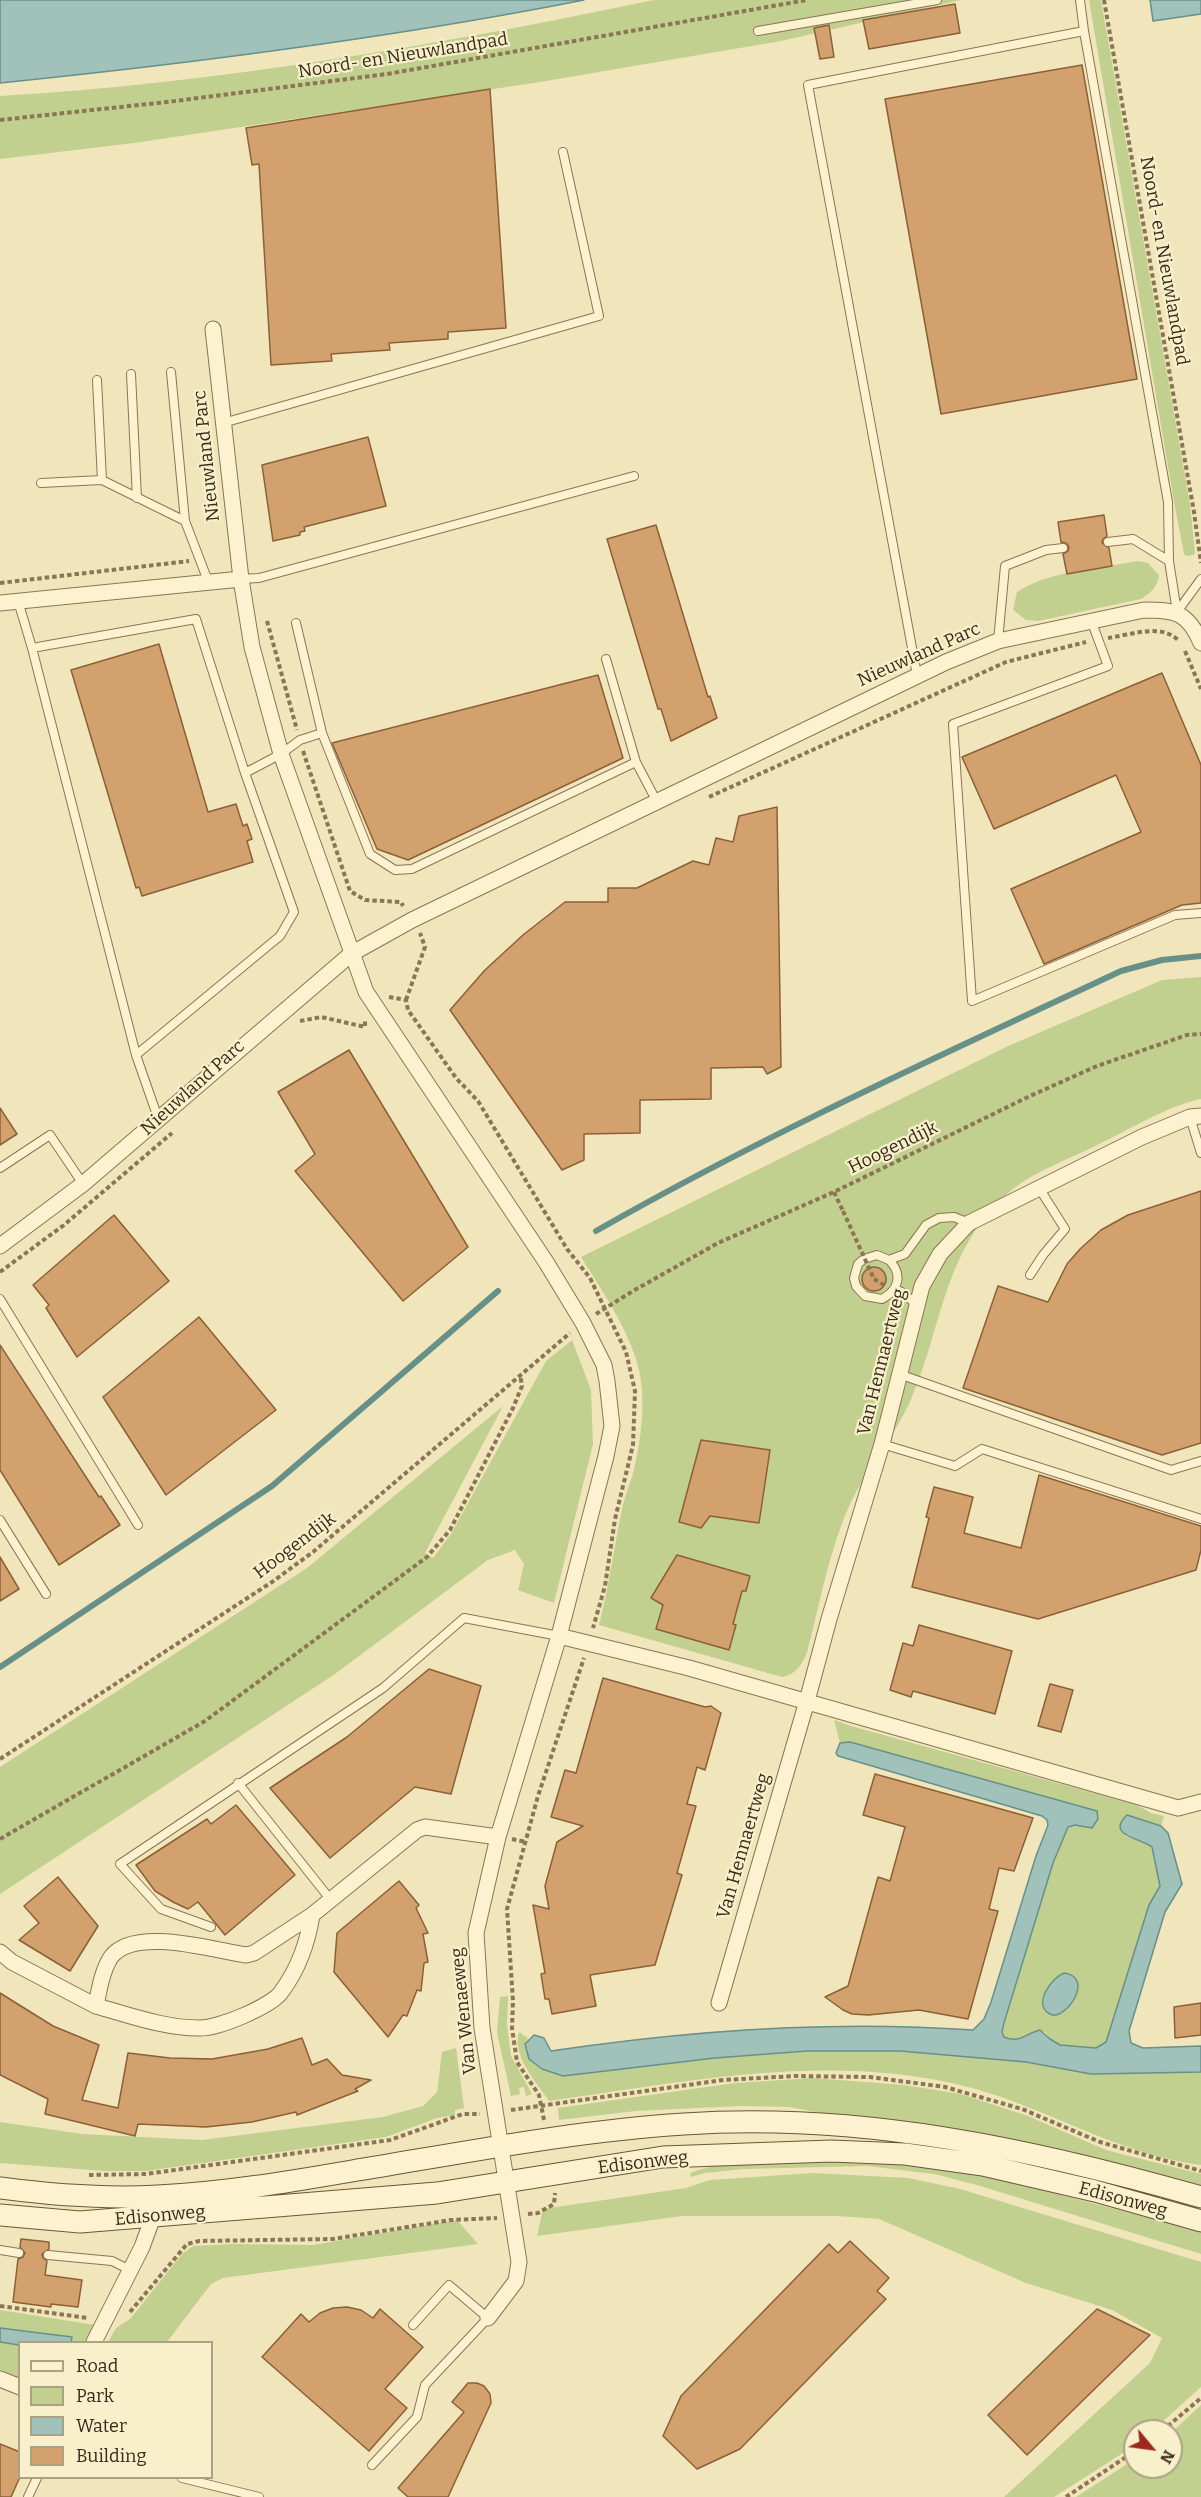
<!DOCTYPE html>
<style>
body{margin:0}
#map{position:relative;width:1201px;height:2497px;overflow:hidden;background:#f1e6bb;font-family:Bitter,serif}
canvas{display:block}
.legend{position:absolute;left:18px;top:2341px;width:195px;height:138px;box-sizing:border-box;background:#f8efcb;border:2px solid #aba184;margin:0;padding:8px 10px;list-style:none;font-size:18px;color:#372b1a}
.legend li{display:flex;align-items:center;gap:12px;height:30px}
.legend b{width:30px;border:2px solid #aba184}
.north{position:absolute;left:1123px;top:2419px;width:60px;height:60px;box-sizing:border-box;background:#f8efcb;border:2px solid #aba184;border-radius:50%;rotate:119deg;font-size:16px;font-weight:700;line-height:24px;text-align:center;color:#372b1a}
.north::after{content:'';display:block;margin:auto;width:21px;height:27px;background:#9e291f;clip-path:polygon(50% 0,100% 100%,50% 72%,0 100%)}
</style>
<div id="map">
<canvas width="1201" height="2497"></canvas>
<ul class="legend">
<li><b style="height:8px;background:#fcf2cf"></b>Road</li>
<li><b style="height:16px;background:#c2d08f"></b>Park</li>
<li><b style="height:16px;background:#a0c2bb"></b>Water</li>
<li><b style="height:16px;background:#d3a16d"></b>Building</li>
</ul>
<div class="north">N</div>
</div>
<script>
const ctx = document.querySelector('canvas').getContext('2d');
ctx.lineJoin = 'round';
function fill(path, color) { ctx.fillStyle = color; ctx.fill(path, 'evenodd'); }
function strokePath(path, color, width, dash) { ctx.strokeStyle = color; ctx.lineWidth = width; ctx.lineCap = dash ? 'butt' : 'round'; ctx.setLineDash(dash || []); ctx.stroke(path); }
function drawText(font, color, halo, rows, align = 'center') {
  ctx.font = font + ' Bitter,serif'; ctx.lineWidth = 4.5; ctx.setLineDash([]); ctx.textBaseline = 'middle'; ctx.strokeStyle = halo; ctx.fillStyle = color; for (const [text, x, y, turn = 0] of rows) {
    ctx.save(); ctx.translate(x, y); ctx.rotate((+turn || 0) * Math.PI / 180); ctx.textAlign = isNaN(turn) ? turn : align; if (halo) ctx.strokeText(text, 0, 0); ctx.fillText(text, 0, 0); ctx.restore();
  }
}
fill(new Path2D(`
 M654 0H961L781 41 540 82 134 143 0 159V96C220 83 438 45 654 0Z
 M1089 0H1101L1190 504 1195 552 1194 555 1187 556 1184 554 1174 502Z
 M1138 561 1148 563 1159 575C1157 587 1152 592 1141 599L1038 621 1026 620 1013 610 1017 592C1048 571 1101 568 1138 561Z
 M1201 977V1099C1167 1106 1129 1130 1097 1145 1070 1159 1037 1170 1013 1189 942 1248 944 1325 910 1402 893 1438 867 1469 850 1504 829 1551 820 1603 807 1653 801 1665 797 1674 782 1677L599 1625C609 1586 614 1547 622 1509 625 1494 632 1480 635 1465 642 1434 646 1397 638 1366 627 1326 602 1291 581 1257L1006 1047 1162 980Z
 M572 1340 591 1390 593 1444 554 1603 518 1590 524 1564 515 1550 488 1560 335 1674 0 1894V1767L307 1568 503 1406 425 1553 433 1558 451 1534 546 1361Z
 M834 1720 851 1726 1137 1805 1151 1813 1164 1816 1161 1826 1127 1816 1125 1836 1146 1842 1152 1847 1160 1886 1149 1905 1111 2028 1106 2042 1096 2048 1060 2045 1050 2039 1045 2032H1033C1024 2040 1016 2042 1004 2037L1002 2032 1053 1863 1068 1827 1075 1825 1092 1828 1095 1810 1079 1807 850 1742 840 1743ZM1059 1975V2014H1049L1044 2009 1042 1999Z
 M508 1996 507 2024 511 2056 532 2094 526 2096 524 2087 519 2088 520 2094 511 2096 497 2033 500 1997Z
 M519 2032 528 2038 525 2044 563 2076 715 2058 807 2051H900L1026 2062 1091 2074 1201 2072V2165C1118 2155 1045 2106 964 2086 827 2052 686 2082 549 2101 537 2083 511 2055 519 2032Z
 M456 2048 464 2108 455 2110V2115L437 2118 386 2137 146 2171H105L0 2163V2122L83 2134 202 2140 383 2117 423 2106 437 2092 442 2052Z
 M813 2078 904 2085 961 2094 1028 2116 1106 2150 1201 2174V2190L1041 2146 966 2132 870 2123 790 2107 740 2106 636 2111 559 2120 558 2108 735 2083Z
 M842 2160 898 2163 979 2174 1201 2231V2254L977 2185 934 2174 867 2166 743 2169 705 2173 691 2177 690 2173C736 2156 793 2161 842 2160Z
 M813 2173 908 2178 960 2189 1201 2262V2387L1152 2431H1135L1134 2446 1054 2497H1004L1150 2363 1162 2338 1112 2310 1026 2283 879 2219 837 2216H682L537 2236 543 2209 686 2188 710 2180Z
 M457 2220 478 2244 223 2278 211 2284 167 2342H108L116 2328 130 2319 182 2254 193 2246 232 2244 313 2245Z
 M0 2310 95 2325 88 2342H71L72 2337 0 2328Z
 M0 2342 19 2345V2378L0 2370Z
 M1201 2405V2497H1076L1135 2459V2467H1171V2433Z`), '#c2d08f');
const water = new Path2D(`
 M0 0H584C391 38 196 63 0 83Z
 M1150 0H1201V14L1153 21Z
 M850 1742 1097 1811 1098 1819 1092 1828 1075 1825 1068 1827 1053 1863 1004 2023 1002 2032 1004 2037C1020 2044 1026 2033 1040 2030L1050 2039 1060 2045 1096 2048 1106 2042 1149 1905 1160 1886 1152 1847C1141 1838 1105 1836 1127 1815L1161 1826 1168 1833 1182 1884 1165 1912 1129 2031 1131 2043 1143 2048 1201 2046V2072L1091 2074 1026 2062 900 2051H807L715 2058 563 2076 542 2069 529 2059 525 2044 534 2035 544 2038 551 2051C691 2030 832 2020 973 2030L984 2019 991 2002 1036 1856 1048 1825 1047 1820 1042 1816 838 1756 836 1753 840 1743Z
 M1064 1973C1096 1977 1065 2022 1050 2014 1032 2005 1051 1978 1064 1973Z
 M0 2328 72 2337 71 2342H20L19 2345 0 2342Z`);
fill(water, '#a0c2bb');
strokePath(water, '#679089', 1.5);
strokePath(new Path2D(`
 M596 1231C766 1134 944 1054 1121 971L1162 960 1201 956
 M0 1667 272 1486 498 1291`), '#679089', 6);
const building = new Path2D(`
 M955 4 960 33 869 49 863 20Z
 M829 25 834 57 820 59 814 28Z
 M1082 65 1137 379 941 414 885 99Z
 M490 89 506 328 448 332V339L389 343 390 350 331 354 332 361 271 365 259 164 252 165 246 128Z
 M368 437 386 506 304 527 305 531 300 532V535L273 541 262 465Z
 M1104 515 1107 536 1103 539 1102 543 1109 548 1112 566 1067 574 1063 554 1068 551 1069 547 1066 543 1061 542 1058 522Z
 M656 525 708 697 710 696 717 718 671 741 661 709H658L607 539Z
 M159 644 208 812 236 804 243 826 247 824 252 839 247 841 253 862 142 896 139 887 136 888 71 670Z
 M1162 673 1201 765V903L1182 905 1044 964 1011 889 1141 832 1116 775 994 829 962 757Z
 M598 675 623 758 408 860 377 849 332 743Z
 M777 807 781 1067 767 1074 763 1067 711 1068V1099L640 1100V1133L584 1134V1160L562 1170 450 1010 485 970 523 935 565 902H608V888H637L693 861 709 865 716 838 733 842 739 816Z
 M349 1050 468 1247 403 1301 295 1171 315 1154 278 1092Z
 M0 1108 17 1134 0 1145Z
 M1201 1191V1443L1162 1455 963 1388 998 1286 1048 1302 1067 1264 1080 1249 1101 1230 1128 1215Z
 M114 1215 169 1281 77 1357 46 1308 49 1305 33 1285Z
 M862 1279a12 12 0 1 1 24 0a12 12 0 1 1-24 0Z
 M199 1317 276 1410 166 1495 103 1397Z
 M0 1345 99 1497 101 1496 120 1525 59 1565 0 1470Z
 M701 1440 770 1450 759 1523 710 1516 701 1528 679 1522Z
 M1039 1475 1201 1526V1550L1196 1570 1038 1619 912 1587 929 1518 926 1517 934 1487 973 1497 964 1533 1021 1548Z
 M677 1555 750 1576 746 1591H742L733 1624 736 1625 729 1650 656 1629 663 1605 651 1598Z
 M0 1557 19 1589 0 1601Z
 M919 1625 1012 1651 995 1714 913 1691 911 1697 890 1690 903 1643 913 1646Z
 M429 1669 481 1686 451 1794 415 1787 330 1858 270 1788 347 1737Z
 M603 1678 705 1707 711 1706 721 1713 705 1770 697 1767 687 1804 696 1806 677 1873 682 1875 655 1965 590 1975 596 2006 552 2014 549 1999H545L541 1974 545 1973 533 1905 549 1909 545 1886 557 1842 583 1826 551 1817 565 1770 576 1773Z
 M1050 1684 1073 1690 1061 1732 1038 1726Z
 M875 1774 1033 1818 1014 1871 999 1868 989 1909 998 1911 968 2019 919 2010 868 2015 852 2014 843 2010 825 1997 848 1986 878 1877 890 1881 905 1827 863 1815Z
 M236 1805 295 1875 225 1935 198 1902 188 1909 173 1902 155 1891 136 1865 207 1819 211 1824Z
 M58 1877 98 1926 70 1971 19 1940 39 1923 24 1906Z
 M399 1881 419 1905 416 1908 428 1933 423 1934 428 1962 424 1963 421 1991 417 1990 407 2016 403 2015 388 2037 334 1972 337 1933Z
 M0 1993 53 2026 99 2045 82 2100 118 2108 128 2053 170 2058 212 2059 268 2049 302 2038 312 2065 327 2059 342 2075 371 2080 355 2089 358 2091 297 2115 296 2112 252 2122 206 2127 138 2124 135 2136 45 2114 48 2099 0 2075Z
 M1201 2003V2035L1175 2038 1174 2007Z
 M21 2239 49 2242V2249L42 2254 43 2258 47 2261 45 2275 82 2280 78 2307 51 2304V2307L13 2302 18 2259 23 2257 25 2253 20 2247Z
 M850 2241 889 2278 877 2291 886 2299 740 2449 697 2469 663 2436 681 2396 829 2244 838 2253Z
 M347 2307 361 2310 373 2318 380 2309 423 2347 385 2389 407 2408 369 2451 262 2357 301 2314 309 2322 320 2313 333 2308Z
 M1097 2309 1150 2335 1027 2455 988 2415Z
 M468 2383H477L484 2386 490 2394 491 2403 448 2497H408L398 2488 464 2412 452 2402Z
 M0 2444 20 2452V2477L11 2497H0Z`);
fill(building, '#d3a16d');
strokePath(building, '#8b6037', 1.5);
const lane = new Path2D(`
 M1080 0 1084 31
 M758 31 937 0
 M171 372 185 521 208 581
 M131 374 137 498
 M97 380 102 480
 M223 423 599 316 563 152
 M41 483 102 480 185 521
 M1108 542 1133 539 1169 561 1177 612
 M241 579 259 578 634 476
 M18 601 32 648 136 1055 158 1118
 M1177 612 1201 579
 M1091 620 1108 666 953 724 972 1001 1175 915 1201 913
 M296 623 322 733 370 854 395 870 412 869 636 762 657 802
 M998 641 1005 566 1046 550 1063 548
 M32 648 196 619 245 773 294 912 280 936 136 1055
 M606 659 636 762
 M917 675 808 85 1084 31 1168 502 1169 561
 M245 773 281 754 300 740 322 733
 M1190 1117 1201 1153
 M0 1168 50 1135 83 1184
 M889 1260C903 1274 899 1290 882 1299L865 1296 856 1286 854 1278 858 1264 864 1259 877 1255 889 1260 905 1254 926 1225 939 1218 954 1217 969 1223
 M1030 1275 1043 1255 1065 1229 1039 1188
 M894 1289 902 1292 917 1305
 M0 1299 138 1525
 M899 1374 1171 1470 1201 1461
 M882 1444 955 1466 982 1449 1201 1519
 M0 1520 46 1594
 M238 1783 330 1899
 M211 1927 161 1909 120 1864 383 1688 464 1618 559 1636
 M0 2250 19 2253
 M48 2255 112 2261 130 2270
 M372 2465 417 2417 425 2385 488 2318 449 2285 413 2325
 M182 2478 259 2497
 M28 2497 37 2478`);
const street = new Path2D(`
 M213 329 241 579
 M0 603 241 579 252 647 281 754 366 992 546 1262 583 1323 604 1365 607 1381 612 1426 606 1456 559 1636 498 1837 476 1933 482 2028 519 2262 516 2281 488 2318
 M0 1246 83 1184 351 954 412 920 946 662 998 641 1144 610C1175 610 1188 612 1201 643
 M559 1636 689 1668 1178 1808 1201 1802
 M312 1915C308 1941 298 1969 282 1991 273 2006 217 2029 199 2028 164 2028 129 2015 96 2006 99 1990 102 1971 111 1957 134 1926 213 1950 246 1955L254 1953 312 1915 417 1830 425 1827 498 1837
 M0 1952 12 1962 96 2006
 M719 2003 807 1701 829 1619 882 1444 922 1286 940 1254 969 1223 1142 1137 1190 1117 1201 1116
 M94 2342 142 2247 156 2209
 M0 2379 20 2387`);
const secondary = new Path2D(`
 M0 2188C53 2195 105 2199 158 2196 223 2193 288 2182 352 2171 462 2153 573 2131 684 2124 860 2112 1033 2149 1201 2197
 M0 2215 80 2222 154 2216 437 2193 663 2157 831 2151 905 2154 983 2165 1095 2191 1201 2221`);
strokePath(lane, '#8a7554', 10);
strokePath(street, '#8a7554', 17);
strokePath(secondary, '#6b5637', 23);
strokePath(new Path2D(`
 M1104 0 1194 512 1201 563
 M0 120 167 102 387 74 807 0
 M0 583 189 561
 M267 621 297 730
 M1108 638C1130 635 1161 623 1178 640
 M1185 651 1201 689
 M303 751 350 891 365 900 401 902 403 906
 M709 797 1006 662 1086 642
 M389 997 406 1000 408 1010 456 1078 478 1101 567 1249 590 1278 626 1352 635 1391 633 1445 615 1519 605 1586 593 1628
 M406 1000 425 947 420 933
 M300 1021 321 1017 365 1027V1020
 M834 1192 843 1211
 M0 1272 64 1225 172 1133
 M874 1279 884 1285
 M596 1314 633 1291 718 1243 834 1192 1030 1096 1097 1066 1187 1035 1201 1034
 M0 1759 272 1582 313 1552 570 1333
 M0 1839 205 1721 427 1557 450 1530 513 1408 522 1386 520 1374
 M512 1839 526 1842
 M511 2110 723 2080 796 2076 870 2077 945 2087 1022 2109 1100 2142 1201 2171
 M544 2120 539 2095 517 2062 512 2028 513 2001 507 1909 538 1796 584 1658
 M89 2175 146 2174 390 2140 463 2114H480
 M528 2214 538 2213 554 2204 555 2193
 M0 2306 88 2318
 M130 2312 187 2244 199 2241 333 2239 451 2220 497 2218
 M1162 2431 1201 2398
 M1066 2497 1135 2451`), '#8a7554', 4, [4.5, 3]);
strokePath(lane, '#fcf2cf', 8);
strokePath(street, '#fcf2cf', 15);
strokePath(secondary, '#fcf2cf', 21);
strokePath(new Path2D(`
 M843 1211 874 1279`), '#8a7554', 4, [4.5, 3]);
drawText('18px', '#372b1a', '#f8efcb', [
 ["Noord- en Nieuwlandpad",403,56,-9],
 ["Noord- en Nieuwlandpad",1164,261,80],
 ["Nieuwland Parc",207,456,-96],
 ["Nieuwland Parc",919,655,-24],
 ["Nieuwland Parc",193,1088,-42],
 ["Hoogendijk",893,1148,-26],
 ["Van Hennaertweg",882,1362,-76],
 ["Hoogendijk",295,1546,-37],
 ["Van Hennaertweg",744,1846,-74],
 ["Van Wenaeweg",464,2011,-96],
 ["Edisonweg",643,2163,-7],
 ["Edisonweg",1123,2200,15],
 ["Edisonweg",160,2216,-5]
]);
</script>
